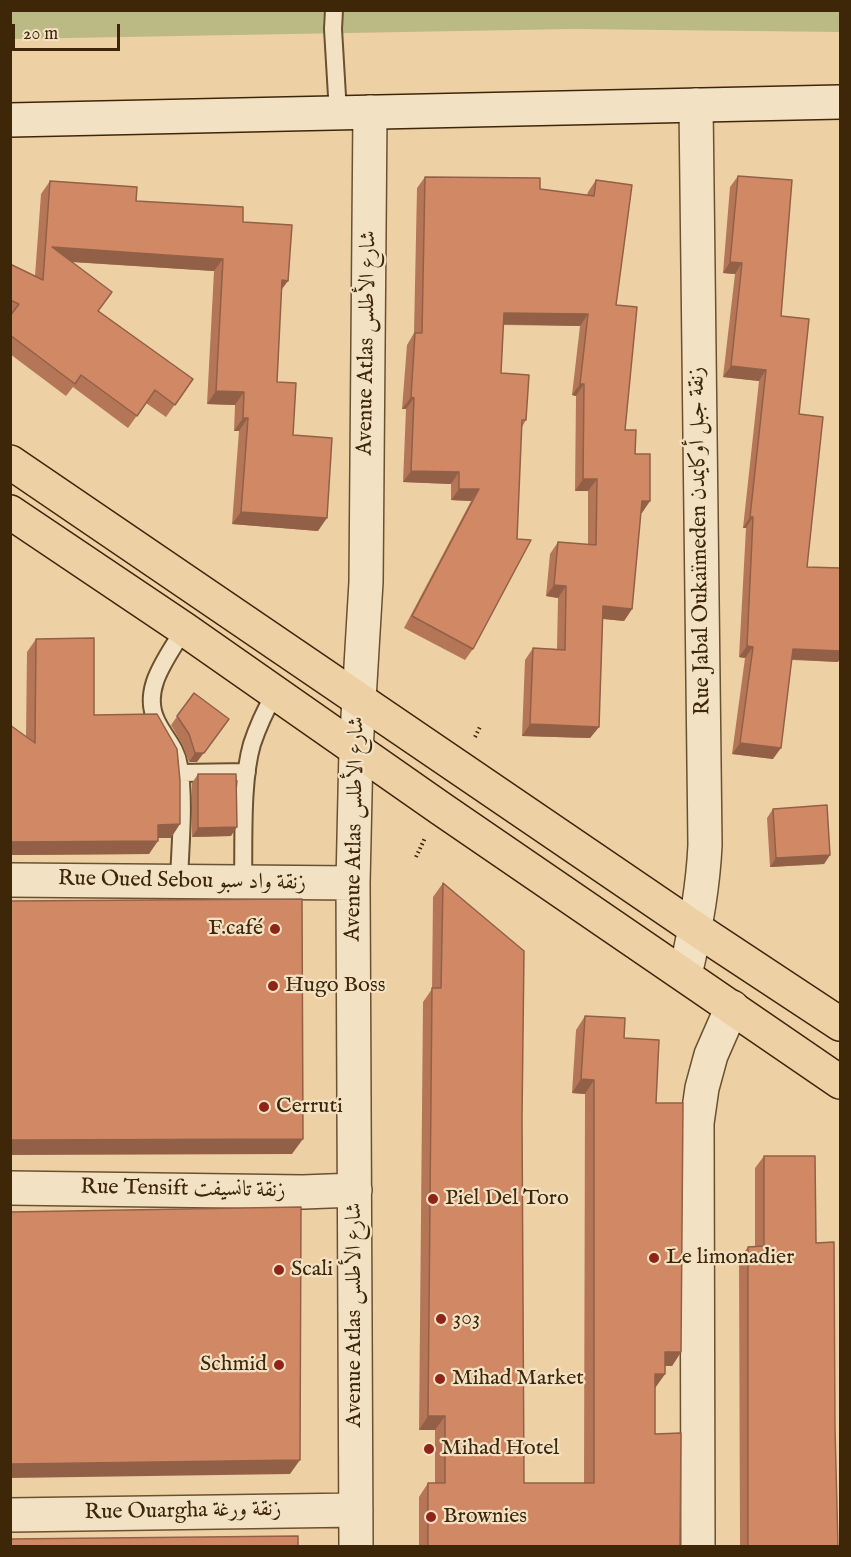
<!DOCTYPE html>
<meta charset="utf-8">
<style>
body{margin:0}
#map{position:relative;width:851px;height:1557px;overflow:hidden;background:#edd1a4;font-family:"IM FELL English",serif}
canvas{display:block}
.frame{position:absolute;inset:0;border:12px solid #3e2608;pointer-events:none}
.scale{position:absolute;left:12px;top:24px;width:108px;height:27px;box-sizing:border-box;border:3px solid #3e2608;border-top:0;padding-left:8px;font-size:18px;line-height:21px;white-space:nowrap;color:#3e2608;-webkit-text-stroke:4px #f3e1c4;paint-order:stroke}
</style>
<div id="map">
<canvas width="851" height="1557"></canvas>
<div class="frame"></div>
<div class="scale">20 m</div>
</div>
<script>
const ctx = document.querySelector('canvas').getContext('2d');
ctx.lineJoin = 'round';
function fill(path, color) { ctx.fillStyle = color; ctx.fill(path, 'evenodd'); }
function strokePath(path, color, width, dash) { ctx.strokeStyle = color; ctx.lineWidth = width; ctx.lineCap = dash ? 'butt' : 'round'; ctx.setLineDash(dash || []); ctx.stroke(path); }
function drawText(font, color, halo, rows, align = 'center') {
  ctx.font = font + ' "IM FELL English",Amiri,serif'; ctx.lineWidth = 4.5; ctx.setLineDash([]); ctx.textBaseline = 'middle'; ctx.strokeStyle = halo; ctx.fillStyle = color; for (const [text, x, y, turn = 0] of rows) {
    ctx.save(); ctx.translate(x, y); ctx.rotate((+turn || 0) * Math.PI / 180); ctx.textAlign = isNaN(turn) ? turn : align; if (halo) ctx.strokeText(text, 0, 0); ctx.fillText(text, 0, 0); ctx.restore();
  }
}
fill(new Path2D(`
 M840 10V32L573 29 11 39 10 11Z`), '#bbba84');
const lane = new Path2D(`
 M334 10 333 29 338 113
 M181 773 247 772
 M179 882C180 846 185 801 179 766 177 748 164 737 157 722 140 689 168 657 184 629
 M243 882C244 841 241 782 252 744 258 726 266 709 275 693`);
const street = new Path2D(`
 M10 880 353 883
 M685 975C695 932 703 889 705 845L696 105
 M10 1188 303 1192 355 1190
 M10 1515 356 1510
 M356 1546 353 883 356 750 366 582 370 112
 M698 1546 697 1123 702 1088 711 1055 732 1007`);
const secondary = new Path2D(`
 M10 120 840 102`);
const primary = new Path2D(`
 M10 462 696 929 840 1024
 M10 512 184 629 440 808 840 1082`);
strokePath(lane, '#6a512f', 20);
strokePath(street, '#6a512f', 36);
strokePath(secondary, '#3e2608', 36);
strokePath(primary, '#3e2608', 36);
strokePath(new Path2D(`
 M475 737 480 727
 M416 857 425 838`), '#3e2608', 4, [1.5, 3]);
strokePath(lane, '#f3e1c4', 16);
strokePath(street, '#f3e1c4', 33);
strokePath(secondary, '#f3e1c4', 33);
strokePath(primary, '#edd1a4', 33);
fill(new Path2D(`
 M738 176 781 316 799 414 807 567 838 662 792 660 773 759 732 754 745 658 739 657 746 528H743L759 381 723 377 735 274 723 273 730 187Z
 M425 177 540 189 587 195 588 192 596 180 616 305 625 430 635 454 650 501 641 513 632 609 624 621 603 619 599 727 590 738 522 736 525 660 533 648 557 649 558 598 546 596 550 554 558 542 588 545V491H575L576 396 572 395 580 326 503 325 501 373 526 420 522 427 473 649 465 660 404 628 471 501 451 500V484L403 482 406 409H402L407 345 414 333 417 188Z
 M50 181 136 201 243 222 281 290 277 382 293 435 318 531 232 524 239 431H234L235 405 207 404 214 271 71 262 99 311 193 379 166 417 146 403 128 428 73 387 66 396 10 354V264L35 276 41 194Z
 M36 639 94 715 171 838H158L149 854 10 855V725L26 737 27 652Z
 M194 693 197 762H189L182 744 171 725Z
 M198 774 231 836 192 837V783Z
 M773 809 830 855 824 864 770 867 767 818Z
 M443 883 522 1118 524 1483H584L585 1094 572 1093 576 1030 585 1016 624 1038 656 1103 681 1352 672 1366H665V1374L655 1388V1434L680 1546H419V1497L428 1483H435V1430H419L423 1002 432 989 433 897Z
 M764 1156 816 1243 835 1429 838 1546H740L739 1259 748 1247 755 1246V1168Z`), '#b47657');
fill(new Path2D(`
 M52 247 223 259 214 271 43 260Z
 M730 262 742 263 735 274 723 273Z
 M282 280 288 281 279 293Z
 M504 313 588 314 580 326 496 324Z
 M731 366 766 370 759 381 723 377Z
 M580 384H584L576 396 572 395Z
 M216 391 244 392 235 405 207 404Z
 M411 397 414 398 406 409H402Z
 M243 418H248L239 431H234Z
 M411 471 459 472 451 484 403 482Z
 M583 479H597L588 491H575Z
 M459 489H479L471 501 451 500Z
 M642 501H650L642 513H634Z
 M241 512 327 518 318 531 232 524Z
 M750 517H753L746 528H743Z
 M554 585 566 586 558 598 546 596Z
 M603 606 632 609 624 621 595 618Z
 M747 646 753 647 745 658 739 657Z
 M793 649 840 651V659L838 662 786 659Z
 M229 719 197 762H189L195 753Z
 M530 724 599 727 590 738 522 736Z
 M740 743 781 748 773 759 732 754Z
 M180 824 171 838H149L158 825Z
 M237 827 231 836 192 837 198 828Z
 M158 841 149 854 10 855V842Z
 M830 855 824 864 770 867 776 858Z
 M581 1079 594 1080 585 1094 572 1093Z
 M303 1139 292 1154 10 1155V1140Z
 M665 1352H681L672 1366H655Z
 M655 1374H665L655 1388Z
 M428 1416H445L435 1430H419Z
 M300 1460 290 1474 10 1478V1464Z`), '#926047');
const building = new Path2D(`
 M738 176 792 180 781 316 809 319 799 414 823 417 807 567 840 568V651L793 649 781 748 740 743 753 647 747 646 753 517H750L766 370 731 366 742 263 730 262Z
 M425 177 540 178V189L594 196 596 180 632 185 616 305 637 307 625 430H636L635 454H650V501H642L632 609 603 606 599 727 530 724 533 648 565 650 566 586 554 585 558 542 596 545 597 479H583L584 384H580L588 314 504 313 501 373 529 375 526 420H522L517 539 531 540 473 649 412 616 479 489H459V472L411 471 414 398 411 397 415 333H422Z
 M50 181 137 187 136 201 243 207V222L292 225 288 281 282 280 277 382 296 383 293 435 332 438 327 518 241 512 248 418H243L244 392 216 391 223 259 52 247 112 292 98 311 193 379 175 405 155 390 137 416 81 375 75 384 10 335V316L19 304 10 300V264L43 280Z
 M94 638V715L157 714 177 749 180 781V824L158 825V841L10 842V725L35 743 36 639Z
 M194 693 229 719 204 753H195L189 734 177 716Z
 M198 774H236L237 827 198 828Z
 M827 805 830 855 776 858 773 809Z
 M443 883 524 951 522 1118 524 1483H594V1080L581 1079 585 1016 625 1018 624 1038 659 1040 656 1103H683L681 1352H665V1374H655V1434L681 1433 680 1546H428V1483H445V1416H428L432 988H441Z
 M302 899 303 1139 10 1140V901Z
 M764 1156H815L816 1243 834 1242 835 1429 838 1546H748V1247L764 1246Z
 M301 1207 300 1460 10 1464V1212Z
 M298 1536V1546H10V1539Z`);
fill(building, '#d18965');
strokePath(building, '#926047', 1.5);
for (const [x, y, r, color] of [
 [275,929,6,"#8f2418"],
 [273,986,6,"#8f2418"],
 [264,1107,6,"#8f2418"],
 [433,1199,6,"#8f2418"],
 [654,1258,6,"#8f2418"],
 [279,1270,6,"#8f2418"],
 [441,1319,6,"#8f2418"],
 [279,1365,6,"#8f2418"],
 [440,1379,6,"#8f2418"],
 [429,1449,6,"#8f2418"],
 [431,1517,6,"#8f2418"]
]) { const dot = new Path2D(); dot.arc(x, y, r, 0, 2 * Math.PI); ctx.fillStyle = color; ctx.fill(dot); strokePath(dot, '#f3e1c4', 2); }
drawText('22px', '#3e2608', '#f3e1c4', [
 ["Avenue Atlas شارع الأطلس",368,343,-89],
 ["Rue Jabal Oukaïmeden زنقة جبل أوكايمدن",701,541,-91],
 ["Avenue Atlas شارع الأطلس",356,829,-89],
 ["Rue Oued Sebou زنقة واد سبو",182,882,1],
 ["Rue Tensift زنقة تانسيفت",183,1190,1],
 ["Avenue Atlas شارع الأطلس",355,1315,-90],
 ["Rue Ouargha زنقة ورغة",183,1512,-1]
]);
drawText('22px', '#3e2608', '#f3e1c4', [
 ["F.café",263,929,"right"],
 ["Hugo Boss",285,986],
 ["Cerruti",276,1107],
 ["Piel Del Toro",445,1199],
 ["Le limonadier",666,1258],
 ["Scali",291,1270],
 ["303",453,1319],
 ["Schmid",267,1365,"right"],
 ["Mihad Market",452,1379],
 ["Mihad Hotel",441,1449],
 ["Brownies",443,1517]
], 'left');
</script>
